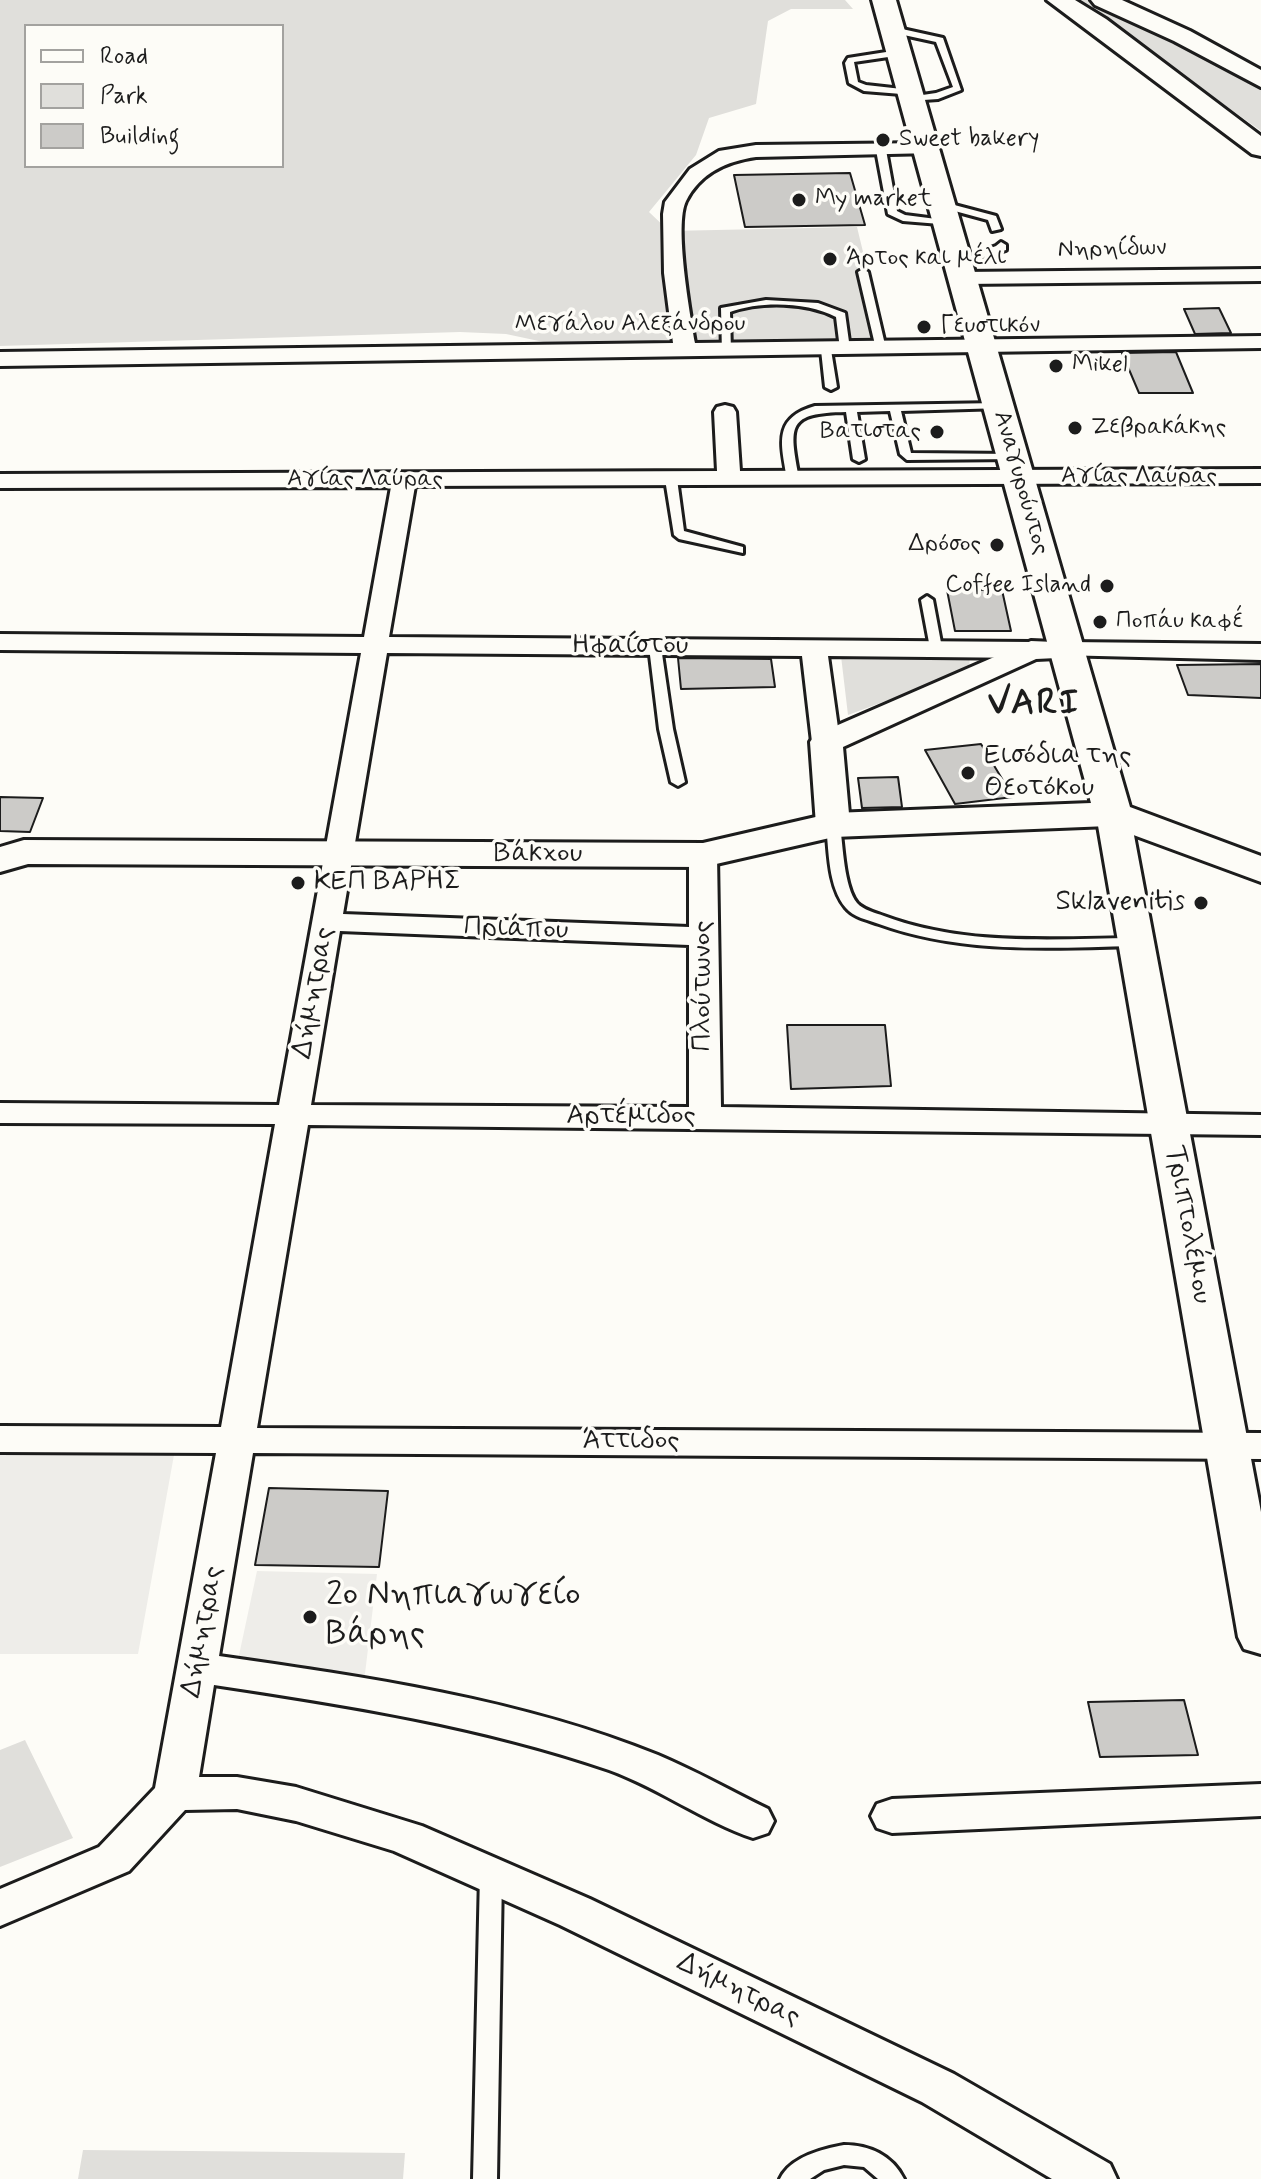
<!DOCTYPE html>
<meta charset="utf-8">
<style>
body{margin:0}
#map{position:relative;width:1261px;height:2179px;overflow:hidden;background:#fdfcf7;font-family:Mynerve,sans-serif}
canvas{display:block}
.legend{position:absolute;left:24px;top:24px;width:260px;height:144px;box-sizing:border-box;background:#fdfcf7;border:2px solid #a3a29f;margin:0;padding:10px 14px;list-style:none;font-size:24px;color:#1c1c1c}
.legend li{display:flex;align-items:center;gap:16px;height:40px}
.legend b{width:40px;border:2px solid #a3a29f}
</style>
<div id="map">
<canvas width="1261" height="2179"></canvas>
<ul class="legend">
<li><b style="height:10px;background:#fdfcf7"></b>Road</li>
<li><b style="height:22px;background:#e0dfdb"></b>Park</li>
<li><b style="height:22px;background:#cccbc8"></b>Building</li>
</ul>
</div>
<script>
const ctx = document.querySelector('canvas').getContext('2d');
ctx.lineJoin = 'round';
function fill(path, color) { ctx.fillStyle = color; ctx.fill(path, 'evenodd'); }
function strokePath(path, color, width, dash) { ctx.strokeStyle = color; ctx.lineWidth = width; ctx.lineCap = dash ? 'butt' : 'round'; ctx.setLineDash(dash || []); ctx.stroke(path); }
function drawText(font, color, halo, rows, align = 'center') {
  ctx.font = font + ' Mynerve,sans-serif'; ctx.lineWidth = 7; ctx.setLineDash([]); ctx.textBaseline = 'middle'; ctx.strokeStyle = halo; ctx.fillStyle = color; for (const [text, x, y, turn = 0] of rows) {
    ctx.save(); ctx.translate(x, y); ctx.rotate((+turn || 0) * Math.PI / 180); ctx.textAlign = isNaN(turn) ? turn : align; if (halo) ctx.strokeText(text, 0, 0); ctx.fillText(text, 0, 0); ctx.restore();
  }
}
fill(new Path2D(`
 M0 1454 174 1455 138 1654H0Z
 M257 1571 377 1574 364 1682 238 1660Z`), '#eeede9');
fill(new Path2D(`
 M0 0H845L853 9H791L768 21 756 104 709 118 696 155 649 212 669 231 857 227 885 343 608 349 553 344 506 334 460 332 0 346ZM26 26H282V166H26Z
 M1077 0H1093L1230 66 1261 88V131Z
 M841 656H970L969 670 848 715Z
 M25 1740 73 1838 0 1867V1750Z
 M83 2150 405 2153 403 2179H78Z`), '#e0dfdb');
const building = new Path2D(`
 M850 173 865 225 745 227 734 175Z
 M1219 308 1231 333 1195 334 1184 309Z
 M1176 352 1193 393H1139L1122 353Z
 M947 590H1002L1011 631H955Z
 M678 658 771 659 775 687 681 689Z
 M1261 664V698L1188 695 1177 665Z
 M981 744 1013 797 955 804 925 750Z
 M898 777 902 807 862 808 858 778Z
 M0 797 43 798 30 832 0 831Z
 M787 1025H885L891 1086 791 1089Z
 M269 1488 388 1491 379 1567 255 1565Z
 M1184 1700 1198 1755 1100 1757 1088 1702Z`);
fill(building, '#cccbc8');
strokePath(building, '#1c1c1c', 2);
const service = new Path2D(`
 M893 27 943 38 961 90 938 99 909 101V97L936 93 953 87 936 42 890 32 889 30Z
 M899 50 902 51V55L854 62 858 82 866 85 911 90 916 93 914 95 864 91 849 83 845 63 848 58Z
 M881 147 886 150 897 211 905 215 952 221V225L903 221 888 214 876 150Z
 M943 202 996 216 1001 229 992 231 988 220 940 207 938 205Z
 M1001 242 1006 245V250L959 265 954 262 996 246Z
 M863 269 868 272 886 349 881 352 876 349 858 272Z
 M766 300 818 303 845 313 850 349 845 352 840 349 836 317C807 302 761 301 730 312L731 352 722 354 721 308Z
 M826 347 831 350 837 387 831 390 825 387 821 350Z
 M999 403 1005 406 1003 408 901 411 911 453 1013 454 1019 457 1017 459 907 460 900 454 890 411 857 412 865 459 859 462 853 459 846 412C787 413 789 425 799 478L793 482 787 478C781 443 773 418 815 406Z
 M671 475 677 479 684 531 743 547V553L679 539 674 535 665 479Z
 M927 596 933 600 942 648 936 652 930 648 921 600Z
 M655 643 661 647 673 729 685 782 678 786 671 782 659 729 649 647Z
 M833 821 840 825C843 846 844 887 857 903 863 910 876 913 884 916 965 946 1050 939 1135 938L1142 942 1135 946C1048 948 962 954 879 924 868 920 853 917 846 908 828 887 829 851 826 825Z
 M491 1866 499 1869 502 1875 497 2179H473L480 1875 483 1869Z
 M844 2145C869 2145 892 2155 904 2179H878L864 2167 844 2165 824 2170 810 2179H780C790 2157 822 2149 844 2145Z`);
const minor = new Path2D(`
 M927 143 936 149 934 153 756 157C727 161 700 173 686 201 674 225 690 314 695 343L1261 336V348L0 366V352L673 343 664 273 663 214 665 202 690 169 719 151 756 145Z
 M1261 269V281L963 284 953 278 963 272Z
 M725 405 733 407 736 412 740 471 1261 469V483L415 486 389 637 1031 642 1040 645 1044 650 1040 655 1031 658 828 656 840 742 836 748H816L812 742 802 656 387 653 343 914 689 927V855L693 849 703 846 713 849 717 855 721 1107 1261 1115V1135L308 1125 257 1428 1261 1433V1459L253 1453 219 1656C366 1677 520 1699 658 1755 696 1771 731 1791 768 1809L774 1821 768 1833 753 1838C703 1821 659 1788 609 1770 481 1726 347 1705 214 1685L199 1777H237L296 1787 422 1826 590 1899 954 2074 1110 2164 1117 2179H1052L922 2102 560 1925 394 1851 296 1821 237 1809 185 1810 129 1871 0 1926V1889L99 1847 155 1788 216 1453 0 1452V1426L221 1427 275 1124 0 1123V1103L279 1105 361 653 0 650V634L364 637 391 487 0 488V474L717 471 714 412 717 407ZM340 931 689 945V1107L311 1105Z
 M1067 642 1261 644V660L1058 655 1054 650 1058 645Z
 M1261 1784V1816L892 1833 877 1828 871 1816 877 1804 892 1799Z`);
const tertiary = new Path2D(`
 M1031 641 1078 643 1082 650 1078 657 1036 659 843 747 850 825 845 832 833 835 821 832 816 825 810 742 815 735Z
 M1113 804 1125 807 1130 814 1261 1512V1654L1244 1649 1238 1637 1096 814 1101 807Z`);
const secondary = new Path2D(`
 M872 0H896L1130 807 1261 856V882L1109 826 834 837 703 867 28 864 0 872V847L24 840 703 843 833 813 1091 803Z`);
const primary = new Path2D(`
 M1047 0H1075L1106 19 1261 136V156L1252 154Z
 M1091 0H1122L1190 31 1261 70V87L1174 41 1095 5Z`);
strokePath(service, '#1c1c1c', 6);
strokePath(minor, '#1c1c1c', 6);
strokePath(tertiary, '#1c1c1c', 6);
strokePath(secondary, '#1c1c1c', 6);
strokePath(primary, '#1c1c1c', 6);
fill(service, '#fdfcf7');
fill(minor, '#fdfcf7');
fill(tertiary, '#fdfcf7');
fill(secondary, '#fdfcf7');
fill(primary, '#fdfcf7');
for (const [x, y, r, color] of [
 [883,140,8,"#1c1c1c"],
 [799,200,8,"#1c1c1c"],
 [830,259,8,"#1c1c1c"],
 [924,327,8,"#1c1c1c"],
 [1056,366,8,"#1c1c1c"],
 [1075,428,8,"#1c1c1c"],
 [937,432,8,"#1c1c1c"],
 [997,545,8,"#1c1c1c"],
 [1107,586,8,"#1c1c1c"],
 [1100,622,8,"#1c1c1c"],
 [968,773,8,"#1c1c1c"],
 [298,883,8,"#1c1c1c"],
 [1201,903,8,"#1c1c1c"],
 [310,1617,8,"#1c1c1c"]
]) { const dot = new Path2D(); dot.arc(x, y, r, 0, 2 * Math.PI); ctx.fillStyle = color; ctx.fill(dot); strokePath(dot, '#fdfcf7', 3); }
drawText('24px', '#1c1c1c', '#fdfcf7', [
 ["Sweet bakery",899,140],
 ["My market",815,200],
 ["Άρτος και μέλι",846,259],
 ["Γευστικόν",940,327],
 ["Mikel",1072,366],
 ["Ζεβρακάκης",1091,428],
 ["Βατιστας",921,432,"right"],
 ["Δρόσος",981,545,"right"],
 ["Coffee Island",1091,586,"right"],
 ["Ποπάυ καφέ",1116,622]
], 'left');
drawText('24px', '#1c1c1c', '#fdfcf7', [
 ["Νηρηίδων",1112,250,-1],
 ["Μεγάλου Αλεξάνδρου",630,325],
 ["Αγίας Λαύρας",1139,477],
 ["Αγίας Λαύρας",365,480],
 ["Αναγυρούντος",1020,483,74]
]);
drawText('28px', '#1c1c1c', '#fdfcf7', [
 ["Ηφαίστου",630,647],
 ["Βάκχου",538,855],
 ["Πριάπου",516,930,2],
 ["Πλούτωνος",704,986,-90],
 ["Δήμητρας",315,993,-80],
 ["Αρτέμιδος",631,1117],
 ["Τριπτολέμου",1187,1225,80],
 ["Άττιδος",631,1442],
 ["Δήμητρας",204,1632,-80],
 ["Δήμητρας",738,1991,26]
]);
drawText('28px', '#1c1c1c', '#fdfcf7', [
 ["Εισόδια της",984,757],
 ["Θεοτόκου",984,789],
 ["ΚΕΠ ΒΑΡΗΣ",314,883],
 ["Sklavenitis",1185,903,"right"]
], 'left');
drawText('34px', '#1c1c1c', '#fdfcf7', [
 ["2ο Νηπιαγωγείο",326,1597],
 ["Βάρης",326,1636]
], 'left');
ctx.letterSpacing = '2px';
drawText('bold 36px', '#1c1c1c', '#fdfcf7', [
 ["VARI",1034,705]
]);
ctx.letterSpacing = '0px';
</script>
